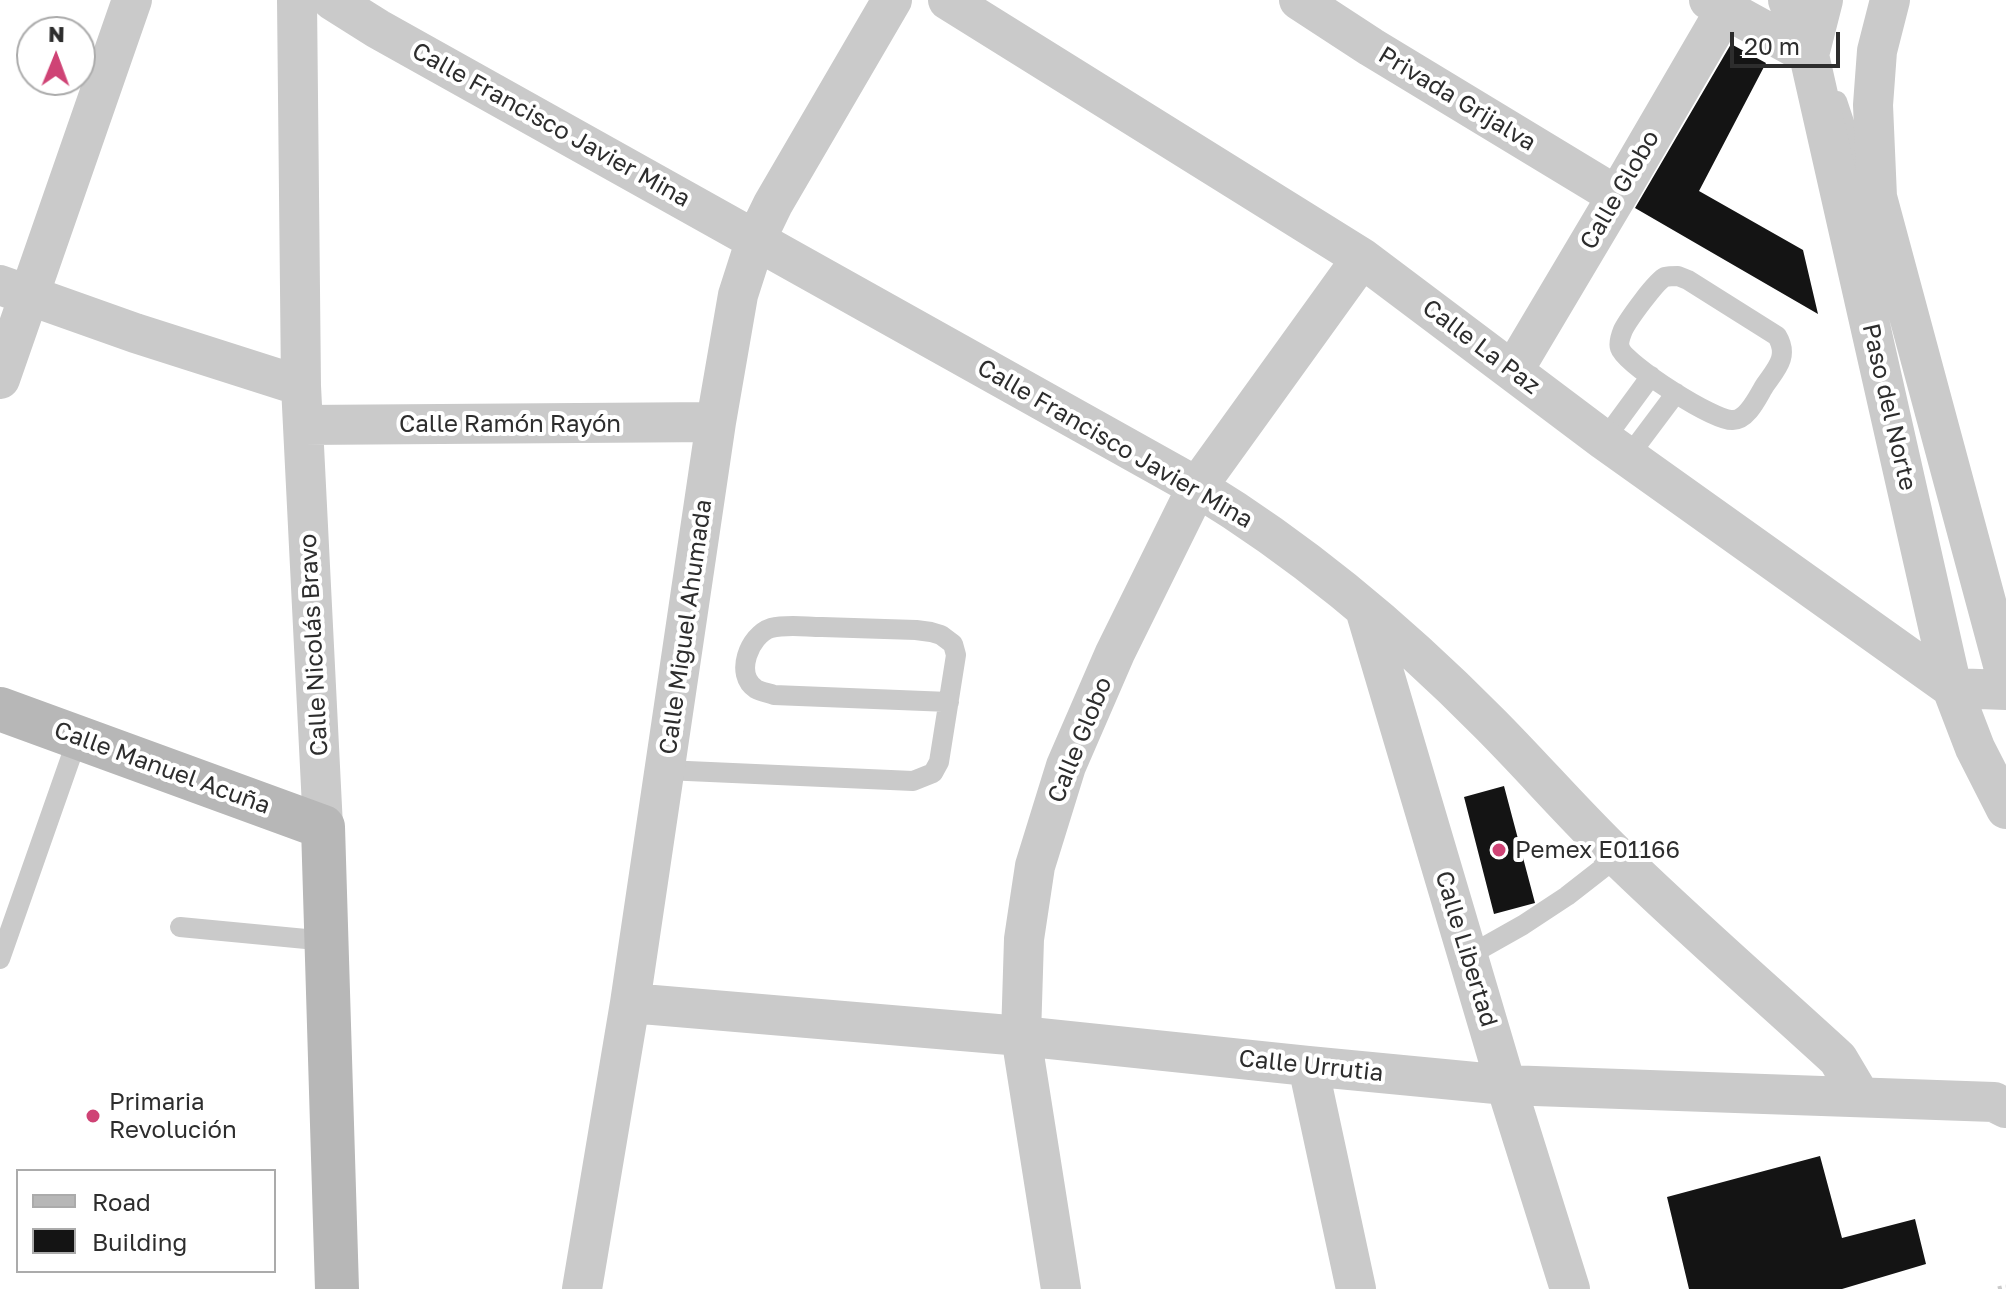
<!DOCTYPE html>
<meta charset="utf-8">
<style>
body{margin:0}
#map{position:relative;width:2006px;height:1289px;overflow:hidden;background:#fff;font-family:"Golos Text",sans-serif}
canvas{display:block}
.legend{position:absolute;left:16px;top:1169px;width:260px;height:104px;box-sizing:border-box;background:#fff;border:2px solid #ababab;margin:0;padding:10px 14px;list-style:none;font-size:24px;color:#2d2d2d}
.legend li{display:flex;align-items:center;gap:16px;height:40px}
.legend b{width:40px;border:2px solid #ababab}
.north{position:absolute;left:16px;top:16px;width:80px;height:80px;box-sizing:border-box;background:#fff;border:2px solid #ababab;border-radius:50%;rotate:1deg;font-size:22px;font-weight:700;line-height:32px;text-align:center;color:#2d2d2d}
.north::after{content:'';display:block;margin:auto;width:28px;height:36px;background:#cf4375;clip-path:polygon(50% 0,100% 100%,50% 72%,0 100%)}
.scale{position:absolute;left:1730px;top:32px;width:110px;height:36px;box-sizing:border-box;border:4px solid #2d2d2d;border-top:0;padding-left:10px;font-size:24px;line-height:28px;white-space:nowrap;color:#2d2d2d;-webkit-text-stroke:6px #fff;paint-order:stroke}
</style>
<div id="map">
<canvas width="2006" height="1289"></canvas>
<ul class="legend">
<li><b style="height:10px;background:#b7b7b7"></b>Road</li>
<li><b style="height:22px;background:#141414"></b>Building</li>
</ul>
<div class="north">N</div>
<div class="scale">20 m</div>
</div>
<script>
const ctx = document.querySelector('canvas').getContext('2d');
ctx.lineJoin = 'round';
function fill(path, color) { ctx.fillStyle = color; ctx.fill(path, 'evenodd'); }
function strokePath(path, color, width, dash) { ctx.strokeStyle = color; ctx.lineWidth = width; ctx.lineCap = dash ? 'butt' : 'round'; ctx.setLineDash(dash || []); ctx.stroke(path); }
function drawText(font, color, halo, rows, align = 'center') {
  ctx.font = font + ' "Golos Text",sans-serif'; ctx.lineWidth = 8; ctx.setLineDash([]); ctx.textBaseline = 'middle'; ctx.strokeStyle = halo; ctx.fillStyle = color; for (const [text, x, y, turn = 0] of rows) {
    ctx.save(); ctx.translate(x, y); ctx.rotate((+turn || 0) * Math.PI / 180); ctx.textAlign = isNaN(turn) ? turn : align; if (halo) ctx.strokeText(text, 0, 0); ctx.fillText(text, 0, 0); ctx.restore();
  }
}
fill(new Path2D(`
 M1731 44 1766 63 1699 191 1803 250 1818 314 1635 208Z
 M1504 786 1535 903 1494 914 1464 797Z
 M1820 1156 1842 1238 1915 1219 1926 1264 1842 1289H1689L1667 1197Z`), '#141414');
strokePath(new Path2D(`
 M1998 1289 2006 1287`), '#cacaca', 5, [4, 4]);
strokePath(new Path2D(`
 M1837 101 1858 164 1867 179
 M1678 276 1688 280 1777 336C1789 356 1777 368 1765 385 1758 396 1748 420 1733 420 1715 422 1625 364 1620 348 1618 343 1621 335 1623 330 1628 320 1656 281 1665 277 1669 276 1674 276 1678 276Z
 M1604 440 1651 376
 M1628 457 1676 393
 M665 770 913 781 933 773 939 762 956 655 953 644 941 635 931 632 916 630C884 629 853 628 822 627 806 627 787 624 771 628 749 635 734 675 756 689 761 692 769 693 774 695L949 702
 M180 927 327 941
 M1468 956 1523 925 1567 896 1617 857
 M0 959 78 737`), '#cacaca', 20);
strokePath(new Path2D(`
 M297 0 301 386 323 827
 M332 0 378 29 1197 487C1304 552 1401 634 1489 723 1533 767 1574 815 1619 858 1690 927 1765 992 1838 1059L1860 1096
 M948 0 1362 258 1604 440 1952 688 2006 690
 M1299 0 1371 47 1617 196
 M1709 0 1809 55 1823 0
 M1788 0 1809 55 1952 688 1975 748 2006 809
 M1890 0 1877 51 1873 105 1877 197 2006 676
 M0 285 135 333 301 386
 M1513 371 1617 196 1726 9
 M0 379 132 0
 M303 425 716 422
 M1365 609 1506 1085 1570 1289
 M630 1003 1021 1036 1308 1066 1506 1085 1994 1102 2006 1108
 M1308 1066 1356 1289
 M582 1289 630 1003 716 422 738 295 756 239 773 204 892 0
 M1061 1289 1021 1036 1024 939 1035 866 1066 766 1115 653 1197 487 1362 258`), '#cacaca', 40);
strokePath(new Path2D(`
 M0 709 323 827 337 1289`), '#b7b7b7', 44);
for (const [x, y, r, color] of [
 [1499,850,8,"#cf4375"],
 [93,1116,8,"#cf4375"]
]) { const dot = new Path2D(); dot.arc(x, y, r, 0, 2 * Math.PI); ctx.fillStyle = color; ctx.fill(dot); strokePath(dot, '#fff', 3); }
drawText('24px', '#2d2d2d', '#fff', [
 ["Privada Grijalva",1457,99,31],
 ["Calle Francisco Javier Mina",551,125,29],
 ["Calle Globo",1620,190,-60],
 ["Calle La Paz",1481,347,37],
 ["Paso del Norte",1889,407,77],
 ["Calle Ramón Rayón",510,424],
 ["Calle Francisco Javier Mina",1115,444,30],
 ["Calle Miguel Ahumada",686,627,-82],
 ["Calle Nicolás Bravo",314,645,-93],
 ["Calle Globo",1080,740,-68],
 ["Calle Manuel Acuña",162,768,20],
 ["Calle Libertad",1466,949,73],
 ["Calle Urrutia",1311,1066,6]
]);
drawText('24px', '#2d2d2d', '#fff', [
 ["Pemex E01166",1515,850],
 ["Primaria",109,1102],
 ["Revolución",109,1130]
], 'left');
</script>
